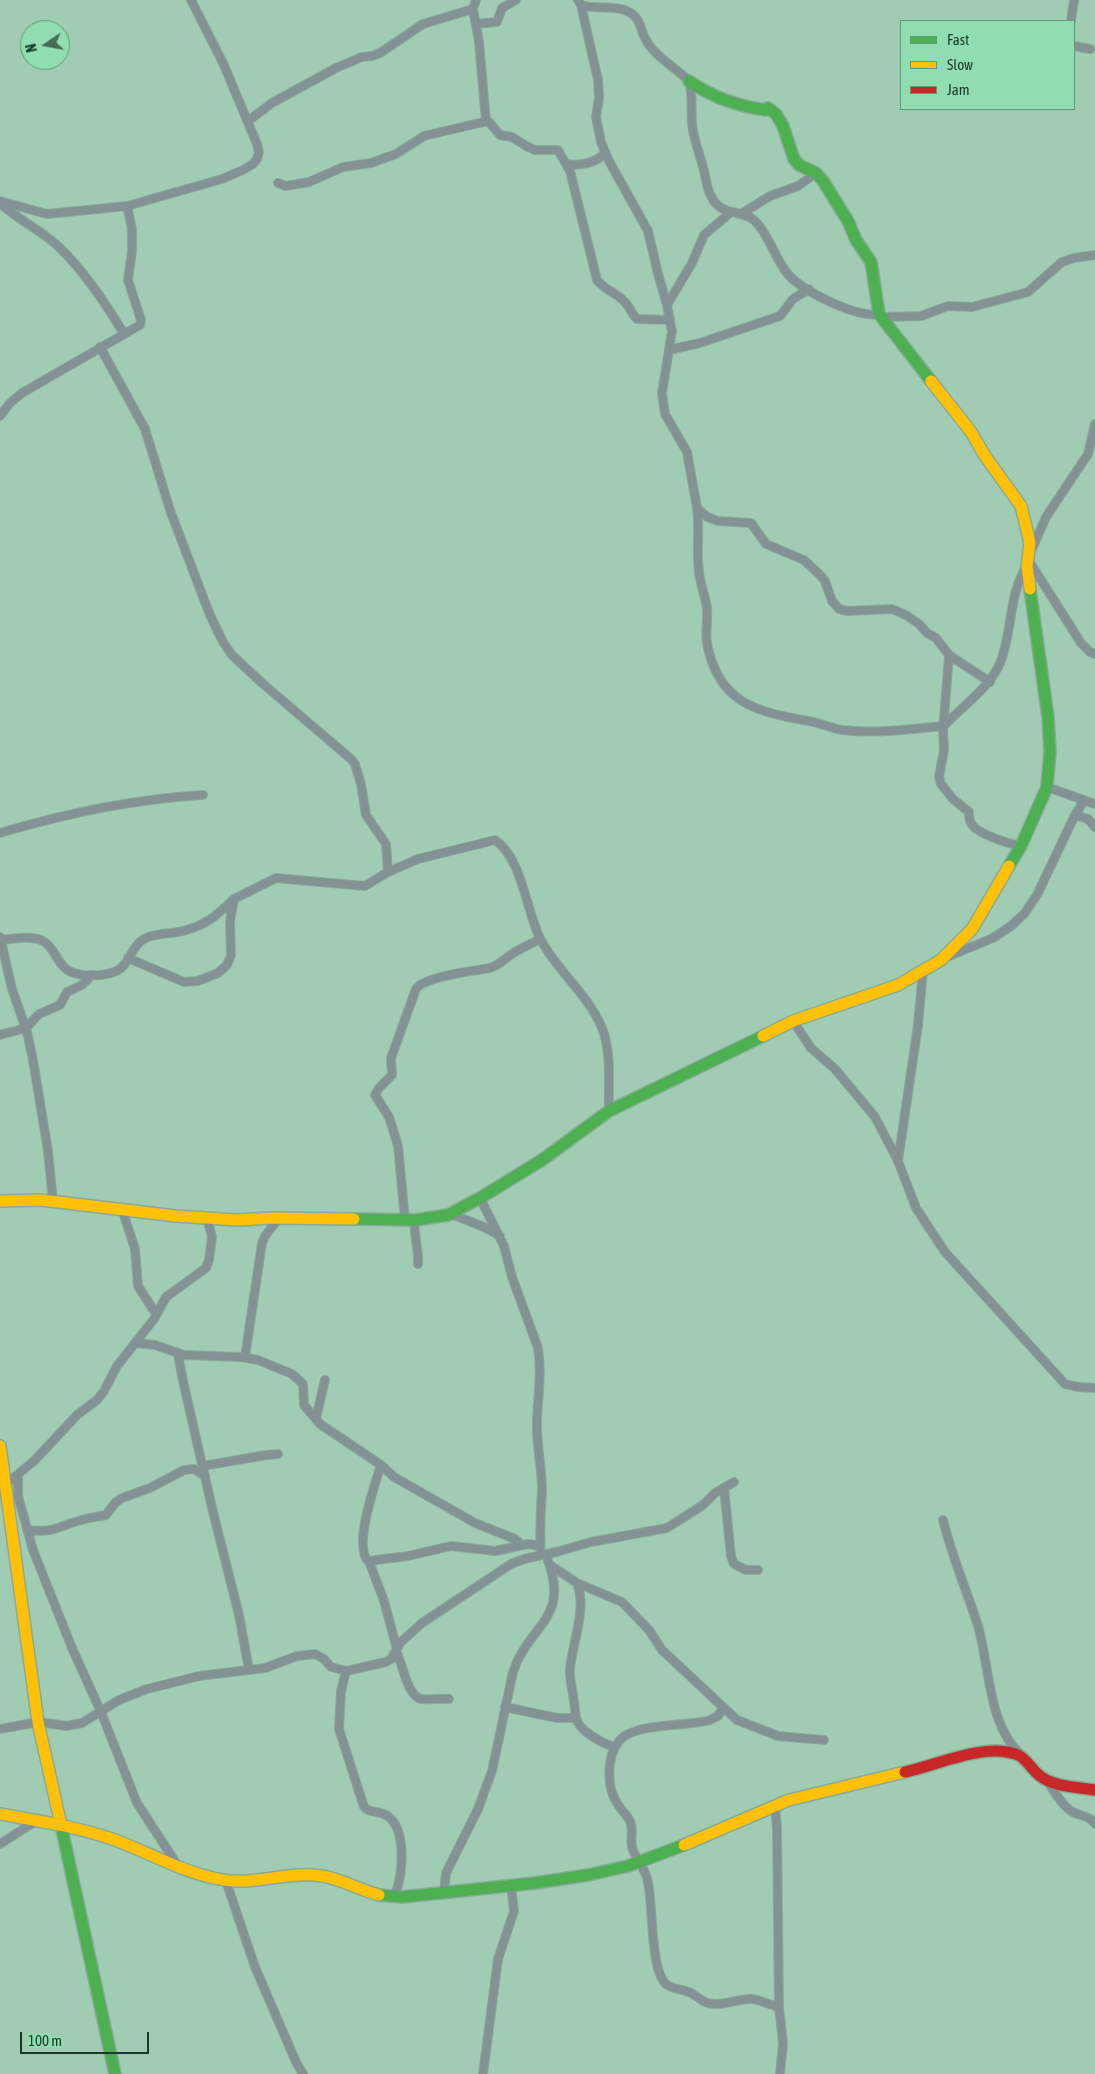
<!DOCTYPE html>
<style>
body{margin:0}
#map{position:relative;width:1095px;height:2074px;overflow:hidden;background:#a0ccb3;font-family:"Asap Condensed",sans-serif}
canvas{display:block}
.legend{position:absolute;left:900px;top:20px;width:175px;height:90px;box-sizing:border-box;background:#8fddb1;border:1px solid #5f9b7a;margin:0;padding:6px 9px;list-style:none;font-size:15px;color:#183927}
.legend li{display:flex;align-items:center;gap:10px;height:25px}
.legend b{width:25px;border:1px solid #5f9b7a}
.north{position:absolute;left:20px;top:20px;width:50px;height:50px;box-sizing:border-box;background:#8fddb1;border:1px solid #5f9b7a;border-radius:50%;rotate:258deg;font-size:14px;font-weight:700;line-height:20px;text-align:center;color:#183927}
.north::after{content:'';display:block;margin:auto;width:18px;height:22px;background:#486c58;clip-path:polygon(50% 0,100% 100%,50% 72%,0 100%)}
.scale{position:absolute;left:20px;top:2032px;width:129px;height:22px;box-sizing:border-box;border:2px solid #183927;border-top:0;padding-left:6px;font-size:15px;line-height:18px;white-space:nowrap;color:#183927;-webkit-text-stroke:4px #8fddb1;paint-order:stroke}
</style>
<div id="map">
<canvas width="1095" height="2074"></canvas>
<ul class="legend">
<li><b style="height:6px;background:#4caf50"></b>Fast</li>
<li><b style="height:6px;background:#ffc107"></b>Slow</li>
<li><b style="height:6px;background:#c62828"></b>Jam</li>
</ul>
<div class="north">N</div>
<div class="scale">100 m</div>
</div>
<script>
const ctx = document.querySelector('canvas').getContext('2d');
ctx.lineJoin = 'round';
function strokePath(path, color, width, dash) { ctx.strokeStyle = color; ctx.lineWidth = width; ctx.lineCap = dash ? 'butt' : 'round'; ctx.setLineDash(dash || []); ctx.stroke(path); }
const street = new Path2D(`
 M578 0 581 5 598 80 599 98 596 117 601 142 609 161 648 231 658 274 667 305 672 331 662 393 665 414 687 452 697 508 707 517 718 521 751 523 766 544 804 560 820 575 825 581 832 601 839 609 848 611 892 609 906 615 919 624 927 633 936 638 949 655 990 682
 M581 5C596 10 613 5 627 11 643 18 639 32 649 45 660 60 676 68 689 81 693 94 691 109 692 123 693 138 699 152 703 167 706 176 706 187 711 196 721 218 742 208 755 221 770 236 774 257 787 273 801 291 857 318 879 314L883 317 921 316 948 306 972 307 1013 296 1028 292 1062 262 1074 258 1095 255
 M473 9 479 42 486 121
 M1071 21 1074 0
 M476 24 497 22 502 8 516 0
 M1074 46 1090 49
 M248 121 272 103 336 68 362 57 372 56 380 53 423 24 473 9 476 0
 M567 164C579 166 598 163 605 152
 M278 183 286 186 309 182 343 167 371 163 396 154 424 136 488 121 500 135 512 137 528 147 535 150H558L570 171 597 280C604 289 614 292 623 300 629 305 631 313 637 319L670 320
 M0 201 47 214 127 206 222 179 243 170 253 164 257 159 259 152 257 144 223 63 191 0
 M0 203C18 220 41 230 59 247 85 272 106 304 124 334
 M741 214 770 196 798 186 816 173
 M667 305 692 263 704 235 730 213
 M100 347 145 429 171 513 210 615 223 642 232 655 262 683 351 759 355 764 361 784 366 815 386 844 388 872
 M669 350 700 343 780 316 793 299 809 289
 M0 416 10 403 22 393 140 325 141 320 128 280 132 251V229L127 206
 M697 508C700 530 696 551 699 572 700 585 706 597 707 609 708 620 705 633 707 643 718 703 756 712 809 721 820 723 831 728 842 730 876 734 910 729 944 726 963 705 989 689 1000 663 1013 632 1008 594 1027 566
 M1032 549 1046 517 1088 454 1095 424
 M1029 561 1081 643 1090 652 1095 654
 M949 655 943 730 944 750 939 777 941 784 953 799 969 812C969 815 969 820 971 823 976 834 1010 844 1021 846
 M1047 787 1095 804
 M1075 815 1088 819 1095 827
 M0 833C67 813 134 799 203 795
 M0 937 12 989 27 1032 33 1060 48 1151 53 1201
 M1 940C14 939 31 935 43 941 57 949 57 968 74 973 87 977 115 977 124 965 131 956 135 943 146 938 157 933 171 934 183 931 207 925 217 915 234 899
 M947 957 993 938 1011 926 1024 914 1037 895 1075 815 1084 801
 M128 958 184 982 198 981 218 973 227 965 231 955 230 921 234 899 276 878 365 886 388 872 418 859 495 840C523 859 526 912 541 940 558 972 588 994 602 1028 612 1053 608 1084 609 1111
 M793 1021 811 1048 835 1069 875 1117 898 1161 916 1208 945 1252 1065 1384 1078 1387 1095 1388
 M0 1035 26 1028 39 1014 60 1005 67 992 82 985 92 975
 M898 1161 918 1025 923 971
 M480 1198 504 1246 512 1277 538 1348C542 1373 538 1395 537 1420 536 1444 542 1467 542 1490 541 1513 539 1532 541 1555
 M122 1209 135 1249 138 1286 156 1314
 M451 1214 484 1227 500 1236
 M405 1220 398 1146 389 1117 375 1095 379 1088 392 1075 391 1058 416 989C425 976 474 971 490 968 500 965 504 959 512 954 521 948 531 944 540 939
 M415 1220C413 1235 419 1248 418 1264
 M135 1343 155 1345 184 1355 241 1357 258 1360 292 1374 303 1384 304 1405 320 1424 381 1465 394 1477 475 1523 515 1539 522 1545
 M178 1354 183 1381 213 1512 239 1615 249 1670
 M245 1357 262 1243 265 1236 279 1218
 M316 1418 325 1380
 M381 1465C375 1484 353 1546 368 1561L408 1556 451 1546 495 1551 528 1544 540 1546
 M203 1466 266 1455 278 1454
 M18 1475V1496L33 1550 72 1648 101 1712 137 1803 178 1866
 M6 1484 34 1461 77 1415 97 1400 104 1391 117 1366 154 1319 166 1297 206 1268 209 1260 212 1237 207 1218
 M724 1488 731 1556 734 1564 746 1570H758
 M943 1520C952 1557 967 1591 978 1626 990 1668 988 1725 1021 1755
 M27 1530C53 1533 54 1528 78 1521 87 1518 97 1517 106 1515L116 1502 122 1498 150 1488 184 1470 194 1469 205 1476
 M369 1561 384 1601 397 1649
 M550 1565 577 1583 622 1602 649 1630 662 1650 737 1720 778 1736 824 1740
 M577 1583C587 1608 573 1642 570 1668 569 1679 573 1691 574 1702 575 1707 575 1713 576 1718 579 1731 603 1744 615 1747
 M396 1651C403 1664 407 1696 421 1699 430 1700 440 1698 449 1699
 M346 1671 341 1691 339 1729 364 1807C370 1814 381 1810 389 1817 407 1832 403 1877 394 1897
 M505 1707 557 1718H576
 M723 1708 718 1716 710 1720C687 1727 634 1722 619 1741 606 1758 606 1789 619 1806 622 1811 627 1815 630 1821 634 1830 630 1838 632 1847 635 1858 644 1867 647 1878 654 1902 649 1970 667 1985 673 1989 682 1989 689 1992 696 1995 701 2001 708 2003 721 2007 737 1999 750 1999 759 1999 770 2005 779 2007
 M0 1729 38 1722 67 1726 82 1723 119 1700 147 1689 199 1676 265 1668 297 1656 315 1654 324 1659 331 1667 346 1671 386 1662 391 1659 401 1642 422 1623 511 1564 524 1559 560 1551 591 1542 667 1528 703 1505 715 1493 734 1482
 M1047 1780C1053 1790 1061 1804 1071 1811 1080 1817 1088 1814 1095 1824
 M775 1807 777 1828 779 2007 783 2043 780 2074
 M0 1844 36 1821
 M226 1881 255 1967 296 2062 303 2074
 M444 1892 446 1873 478 1809 492 1771 513 1672C530 1622 572 1620 546 1555
 M483 2074 498 1959 514 1911 511 1886`);
const fast = new Path2D(`
 M689 81C713 98 737 106 766 110L768 108 776 114 783 126 794 159 799 165 816 173 823 181 848 221 856 240 871 262 879 314 931 381
 M1009 866 1021 846 1047 787 1050 752 1048 717 1030 589
 M354 1219 415 1220 448 1215 480 1198 542 1160 609 1111 763 1036
 M61 1825 115 2074
 M379 1895 402 1897 535 1883 588 1875 628 1866 684 1845`);
const slow = new Path2D(`
 M931 381 971 432 985 456 1021 506 1030 543 1027 566 1030 589
 M763 1036 793 1021 898 985 941 960 972 929 1009 866
 M0 1201 41 1200 176 1216 237 1220 272 1218 354 1219
 M0 1446 38 1722 61 1825
 M0 1814C39 1821 78 1827 115 1840 150 1853 182 1872 218 1879 250 1886 282 1873 313 1875 336 1876 357 1889 379 1895
 M684 1845 789 1800 905 1772`);
const jam = new Path2D(`
 M905 1772C938 1765 985 1742 1018 1755 1026 1758 1032 1770 1040 1776 1054 1787 1078 1787 1095 1790`);
strokePath(street, '#88ab98', 10);
strokePath(fast, '#88ab98', 14);
strokePath(slow, '#88ab98', 14);
strokePath(jam, '#88ab98', 14);
strokePath(street, '#849195', 8);
strokePath(fast, '#4caf50', 11);
strokePath(slow, '#ffc107', 11);
strokePath(jam, '#c62828', 11);
</script>
